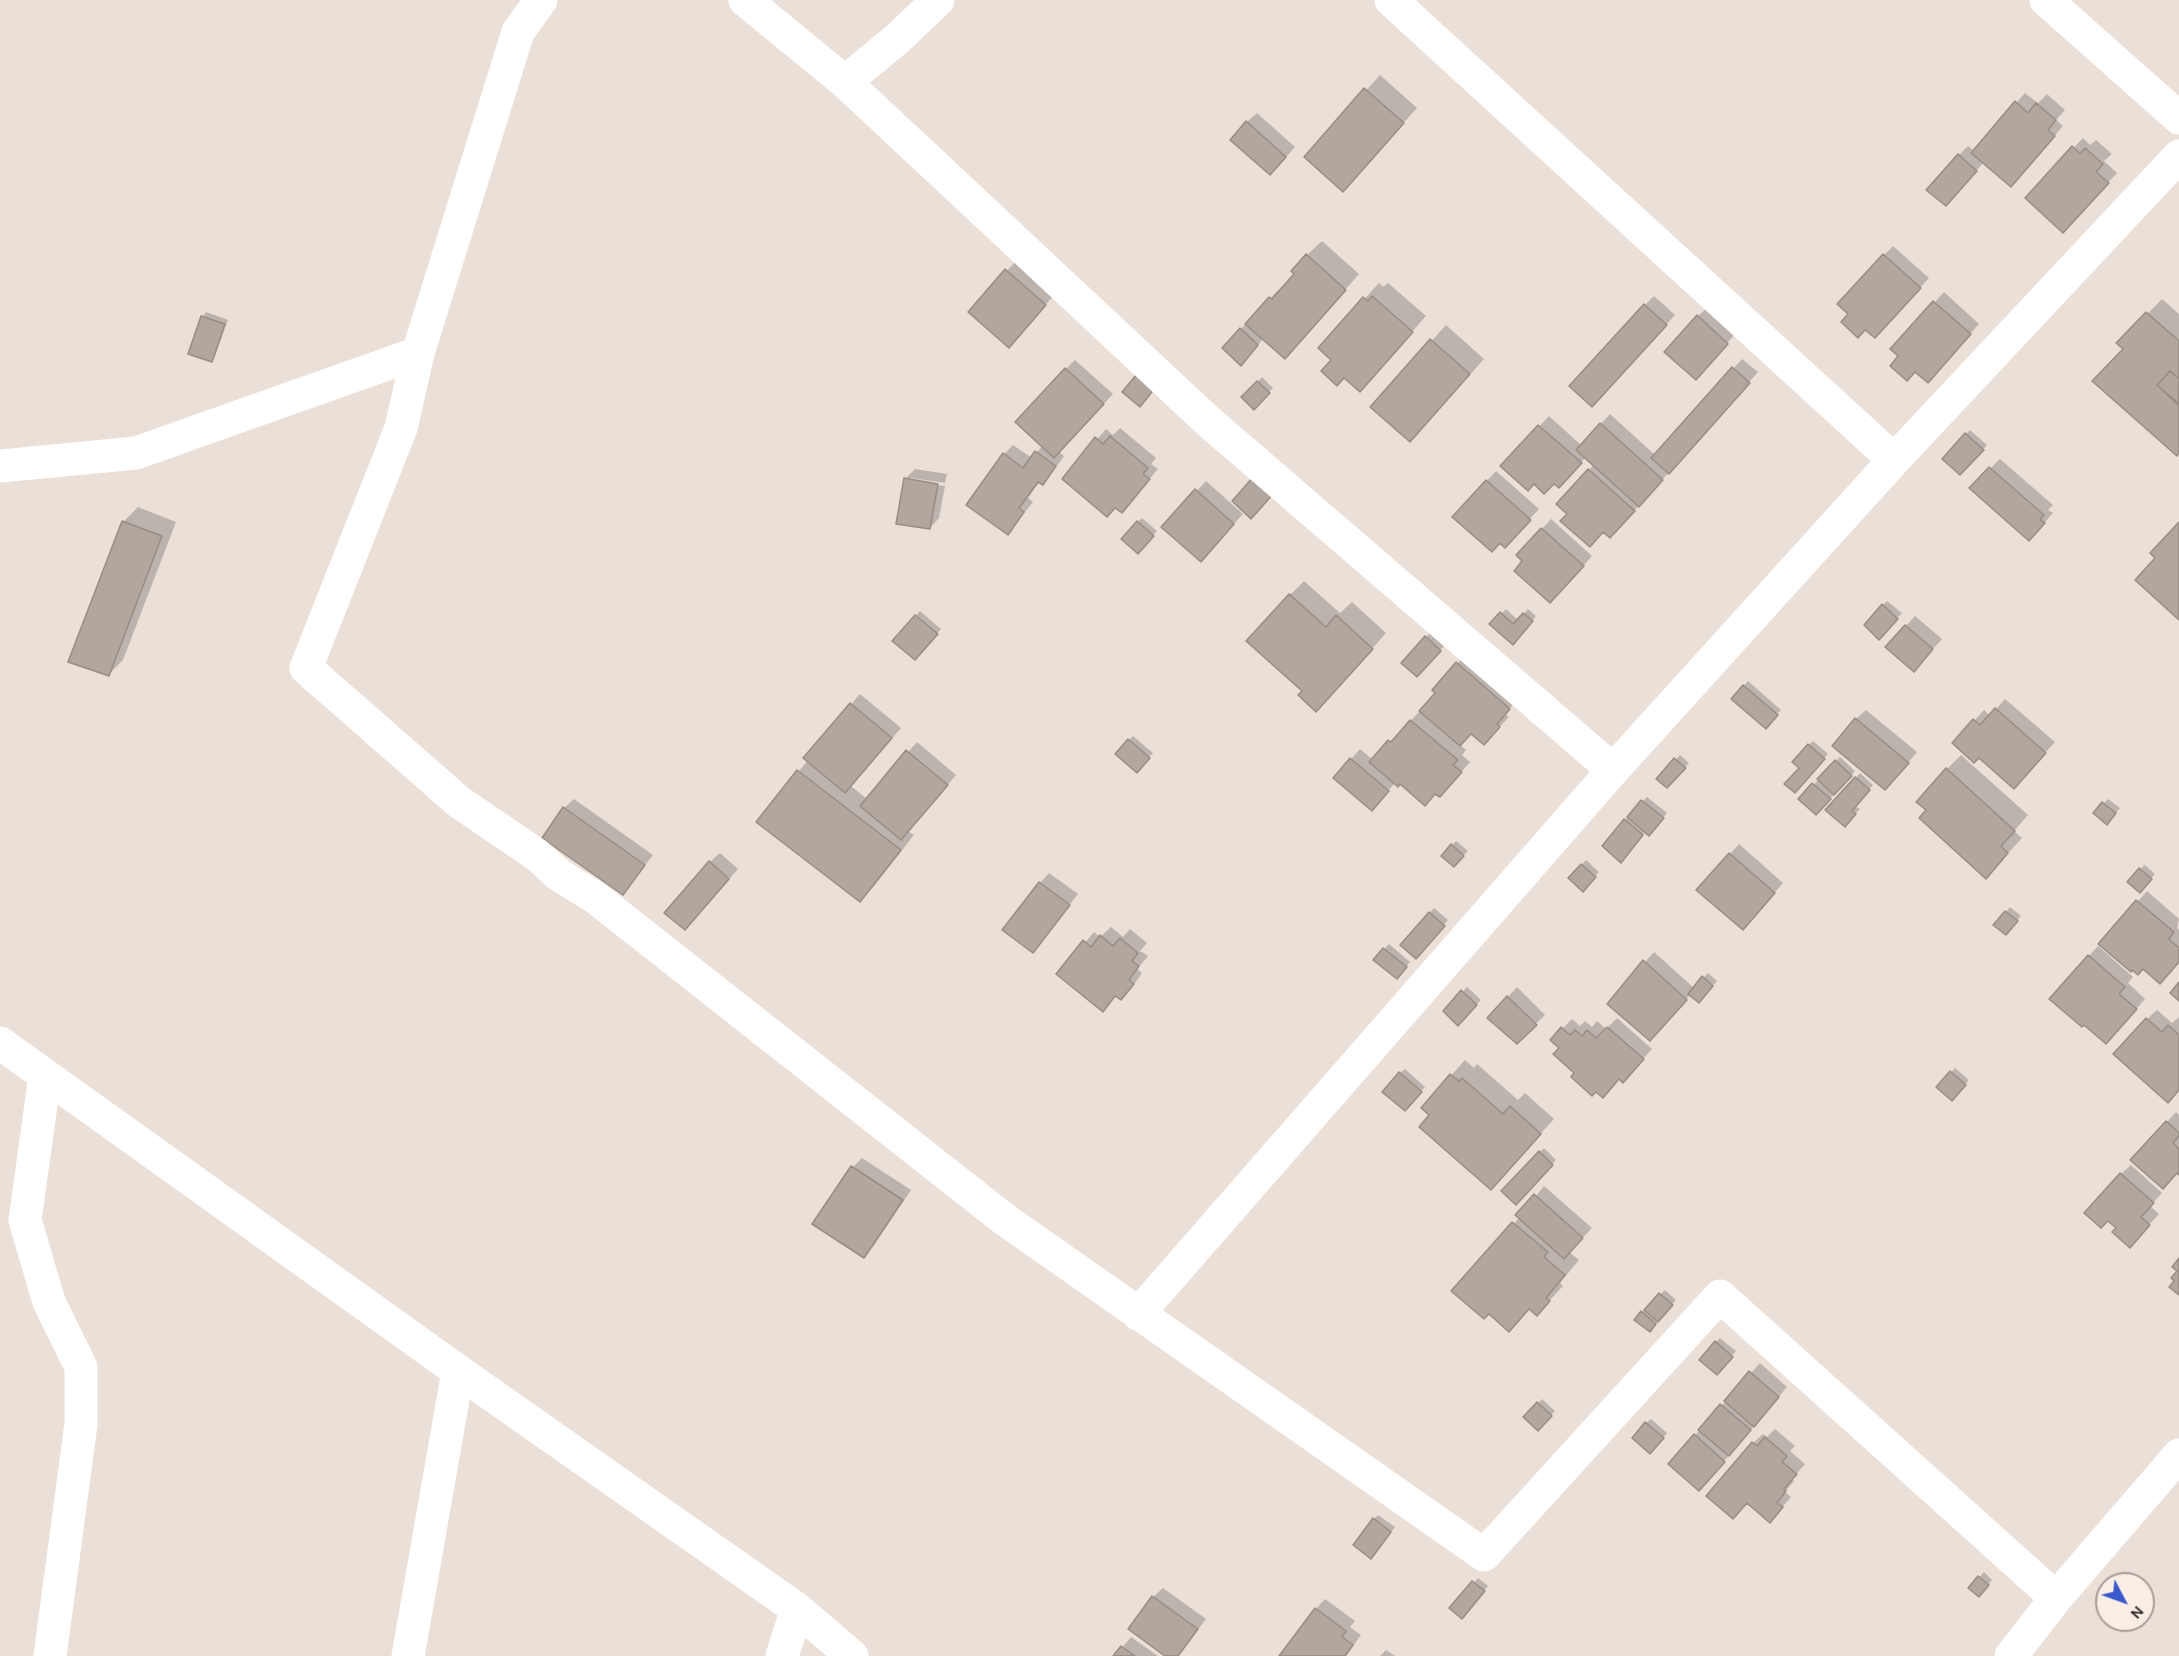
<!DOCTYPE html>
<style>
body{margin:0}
#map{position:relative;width:2179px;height:1656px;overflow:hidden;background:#ebe0d8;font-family:Karla,sans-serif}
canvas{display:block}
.north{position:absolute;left:2095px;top:1572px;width:60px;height:60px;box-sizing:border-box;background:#f9ede5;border:2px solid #a79e98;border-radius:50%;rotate:131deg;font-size:16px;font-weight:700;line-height:24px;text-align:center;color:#2b2724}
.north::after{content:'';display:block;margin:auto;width:21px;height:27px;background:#3a59cb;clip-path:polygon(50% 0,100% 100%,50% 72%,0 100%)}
</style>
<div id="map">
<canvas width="2179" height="1656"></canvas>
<div class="north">N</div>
</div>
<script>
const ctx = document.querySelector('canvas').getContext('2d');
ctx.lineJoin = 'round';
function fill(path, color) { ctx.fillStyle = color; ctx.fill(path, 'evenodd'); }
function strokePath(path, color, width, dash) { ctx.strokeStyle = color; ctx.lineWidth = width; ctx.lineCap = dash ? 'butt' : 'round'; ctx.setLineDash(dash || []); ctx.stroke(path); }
fill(new Path2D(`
 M1380 75 1417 108 1343 190 1306 157Z
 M2025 93 2038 103 2047 94 2065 110 2056 120 2063 126 2020 176 1984 162 1955 195 1959 155 1968 146 1974 151Z
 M1257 113 1295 147 1280 164 1247 122Z
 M2083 138 2090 145 2096 140 2112 154 2104 161 2117 173 2072 221 2027 198Z
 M1322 241 1359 274 1299 342 1264 338 1245 359 1241 329 1285 283 1287 285 1307 255Z
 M1893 246 1929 278 1884 327V255Z
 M1016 261 1055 294 1018 336 970 312Z
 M1379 283 1383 287 1388 283 1426 316 1374 375 1333 360 1320 348Z
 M1944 292 1979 324 1937 371 1900 356 1892 349Z
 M1654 296 1675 315 1601 396 1645 305Z
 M2162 299 2179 314V452L2126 349 2119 343Z
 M1708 307 1736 333 1705 368 1698 316Z
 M206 312 228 320 215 356 211 360 202 317Z
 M1446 325 1484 359 1424 426 1372 407Z
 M1742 359 1758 372 1620 527 1604 531 1569 514 1589 470 1594 464 1586 457 1568 477 1554 482H1534L1503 466 1549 416 1581 445 1610 414 1655 455Z
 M1075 360 1113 394 1059 452 1064 456 1052 473 1043 483 1040 481 1028 498 1033 502 1008 533 1004 454 1013 445 1032 458 1043 445 1066 369Z
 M1262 377 1273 388 1254 407 1243 397Z
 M1120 428 1156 458 1151 464 1158 469 1131 501 1064 479 1106 429 1113 435Z
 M1970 430 1987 445 1960 473 1966 434Z
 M2000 459 2053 505 2048 510 2053 513 2039 529 1971 487Z
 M915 469 947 474 945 483 911 478V481L945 486 939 518 930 528 905 479Z
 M1496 471 1539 509 1514 536 1500 542 1454 516Z
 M1206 481 1243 514 1210 551 1163 527Z
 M138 507 176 522 123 660 108 675 123 522Z
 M1142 518 1157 531 1143 548 1138 522Z
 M1551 519 1592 556 1560 592 1524 561 1542 529Z
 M1304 581 1340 613 1352 602 1386 633 1331 695 1304 691 1290 595Z
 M1887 601 1902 613 1879 638 1883 605Z
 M1506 609 1518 620 1528 609 1536 616 1517 639 1492 624Z
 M920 611 941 629 919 654 894 641Z
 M1915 616 1942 639 1923 660 1906 626Z
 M1430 633 1444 646 1417 675 1403 663Z
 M1467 653 1518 699 1505 714 1509 717 1493 734 1471 732 1459 744 1466 750 1462 755 1470 762 1449 786 1400 782 1395 783 1381 799 1335 777 1360 749 1373 760 1437 693 1434 690Z
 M1748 681 1781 710 1770 722 1733 698Z
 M860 694 901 728 851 786 867 799 917 742 956 775 908 831 914 835 874 886 860 900 758 822 808 760 805 758Z
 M2005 699 2055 742 2023 778 1954 743 1984 710 1990 716Z
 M1866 710 1917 752 1895 779 1856 719Z
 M1133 736 1153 753 1141 766 1129 740Z
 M1813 741 1828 754 1799 786 1809 745Z
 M1680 755 1689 763 1667 786 1658 779Z
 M1961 755 2028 815 2014 831 2022 838 2000 862 1928 810 1947 769Z
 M1840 757 1855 771 1821 809 1800 799Z
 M1860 773 1873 785 1855 806 1860 809 1849 821 1827 810Z
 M1647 797 1667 813 1653 829 1646 831 1625 856V820Z
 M574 799 653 855 623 893 564 808Z
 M2108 799 2120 808 2112 818 2095 813Z
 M1456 841 1468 851 1454 865 1452 845Z
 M1739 844 1783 883 1752 919 1698 890Z
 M720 853 738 869 694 919 710 862Z
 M1586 860 1599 872 1583 890 1570 878Z
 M2145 865 2155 874 2144 887 2140 869Z
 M1049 873 1078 894 1033 951 1040 883Z
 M2147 891 2179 919 2177 928 2179 930V961L2143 967 2100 944Z
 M2010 907 2021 916 2010 929 1996 925Z
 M1434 908 1448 920 1420 953 1402 945Z
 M1111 927 1123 937 1130 929 1147 943 1140 951 1148 956 1137 969 1142 973 1131 989 1121 998 1117 995 1103 1010 1058 974 1094 932 1100 937Z
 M1389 944 1410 962 1401 973 1375 959Z
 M2098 946 2133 977 2128 983 2145 999 2116 1033 2089 956Z
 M1654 952 1694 988 1708 973 1717 981 1703 997 1691 994 1660 1030 1609 1003Z
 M1467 987 1481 1000 1458 1023 1445 1011Z
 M1517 987 1545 1015 1517 1042 1489 1018Z
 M2157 1010 2172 1023 2179 1017V1089L2147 1019Z
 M1617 1018 1652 1049 1632 1071 1620 1078 1577 1073 1561 1047 1563 1028 1572 1019 1580 1026 1585 1021 1592 1027 1597 1021 1606 1029Z
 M1465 1060 1474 1068 1477 1064 1518 1100 1525 1093 1554 1119 1491 1188 1431 1115 1423 1107Z
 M1955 1068 1969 1080 1956 1095 1951 1072Z
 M1405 1069 1425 1087 1409 1105 1400 1073Z
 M2176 1112 2179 1115V1173L2133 1160Z
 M1544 1148 1556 1160 1516 1202 1503 1191Z
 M862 1158 911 1190 873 1247 863 1256 814 1223 853 1167Z
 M2131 1165 2162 1193 2150 1206 2159 1214 2139 1236 2118 1228 2121 1174Z
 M1544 1186 1592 1228 1569 1252 1579 1260 1560 1283 1563 1286 1537 1314 1530 1308 1509 1330 1489 1312 1453 1290 1520 1217Z
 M1665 1290 1676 1300 1654 1326 1642 1312Z
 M1720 1338 1736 1351 1721 1369 1716 1342Z
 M1760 1363 1787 1387 1708 1480 1670 1463Z
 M1542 1399 1555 1411 1538 1429 1525 1417Z
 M1651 1419 1667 1433 1654 1448 1646 1423Z
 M1775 1429 1795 1446 1790 1451 1805 1464 1792 1479 1794 1481 1785 1492 1791 1497 1779 1511 1747 1502 1708 1496 1753 1443 1763 1434 1767 1437Z
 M1378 1515 1395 1527 1371 1557 1374 1519Z
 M1984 1572 1992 1580 1983 1591 1970 1588Z
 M2126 1575 2138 1584H2118Z
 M1478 1578 1488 1586 1466 1612 1452 1608Z
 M1163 1588 1206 1619 1178 1656H1168L1153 1597Z
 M1325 1599 1355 1621 1350 1627 1361 1635 1346 1656H1281L1316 1609Z
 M1131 1637 1158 1656H1115Z
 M1386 1650 1395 1656H1380Z`), '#0003');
const building = new Path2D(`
 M1364 88 1404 123 1343 192 1304 157Z
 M2015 101 2028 113 2036 103 2056 120 2048 130 2055 136 2011 187 1971 153Z
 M1246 121 1286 157 1270 175 1230 140Z
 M2072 146 2080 154 2085 148 2103 164 2096 172 2109 183 2063 233 2025 198Z
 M1958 154 1977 171 1946 206 1926 190Z
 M1306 254 1346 290 1285 359 1245 324 1269 297 1272 299 1294 274 1291 271Z
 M1883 254 1921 288 1875 338 1865 330 1858 338 1841 322 1848 314 1837 304Z
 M1005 269 1046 305 1009 348 968 312Z
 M1372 296 1413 332 1360 392 1344 378 1337 386 1321 371 1331 360 1318 348 1363 297 1368 301Z
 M1933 301 1971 334 1928 383 1915 372 1907 381 1890 366 1898 356 1890 349Z
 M1644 304 1667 325 1592 407 1569 386Z
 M2146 312 2179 341V379L2170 371 2157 385 2179 404V453L2177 456 2092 381 2123 349 2116 343Z
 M1697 315 1728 344 1696 380 1664 352Z
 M201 316 225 324 212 362 188 354Z
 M1240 328 1258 345 1241 366 1222 348Z
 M1430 339 1470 374 1410 442 1370 407Z
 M1732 367 1750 383 1669 474 1651 458Z
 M1065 368 1104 404 1054 458 1015 422Z
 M2170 371 2179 379 2178 405 2157 385Z
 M1137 374 1155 388 1140 407 1122 392Z
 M1257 381 1270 393 1254 410 1241 397Z
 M1600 423 1663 480 1639 507 1576 450Z
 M1538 425 1582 463 1559 488 1554 484 1544 494 1534 484 1528 491 1500 466Z
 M1965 433 1984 450 1960 475 1942 459Z
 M1110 436 1148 468 1143 474 1150 479 1122 513 1115 508 1107 517 1062 479 1095 437 1103 444Z
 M1035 451 1056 466 1043 485 1038 482 1019 508 1024 512 1008 535 966 505 1003 453 1023 468Z
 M1989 467 2044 515 2040 520 2045 523 2029 541 1969 488Z
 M1588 469 1635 511 1610 538 1603 532 1590 547 1560 521 1567 514 1556 504Z
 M1254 476 1274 493 1251 519 1232 501Z
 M904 478 938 484 930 529 896 524Z
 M1486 480 1531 520 1505 548 1500 543 1492 552 1452 517Z
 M1195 489 1234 524 1201 562 1161 527Z
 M122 521 162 536 109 676 68 662Z
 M1137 521 1154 536 1138 554 1121 539Z
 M2179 522V620L2135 580 2155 558 2150 553Z
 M1541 528 1584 566 1550 603 1514 571 1522 561 1516 555Z
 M1289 594 1326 627 1336 615 1373 649 1316 712 1298 695 1302 691 1246 641Z
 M1882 604 1898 619 1879 640 1864 625Z
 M1500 612 1513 624 1523 613 1533 621 1513 645 1489 624Z
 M915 615 938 634 915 660 892 641Z
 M1905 625 1933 649 1914 672 1885 647Z
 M1425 636 1441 651 1417 677 1401 663Z
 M1456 662 1510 709 1497 724 1500 727 1484 745 1471 734 1460 746 1419 711 1435 693 1432 690Z
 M1743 685 1778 715 1766 729 1731 699Z
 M850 703 892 738 845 793 803 758Z
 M1995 708 2046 753 2014 789 1979 758 1974 763 1952 743 1973 719 1980 725Z
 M1855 718 1909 763 1885 790 1832 746Z
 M1410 720 1458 760 1453 765 1462 772 1440 797 1435 794 1425 806 1400 784 1398 787 1369 762 1388 740 1391 742Z
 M1128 739 1150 758 1137 773 1115 754Z
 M1808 744 1825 759 1795 793 1784 784 1799 768 1792 762Z
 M906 750 948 785 901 840 860 806Z
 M1350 758 1389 791 1372 811 1333 778Z
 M1674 758 1686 768 1667 788 1656 779Z
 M1835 760 1852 776 1834 795 1817 779Z
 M1946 768 2015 831 2001 846 2008 853 1986 879 1919 818 1926 810 1916 802Z
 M797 770 901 850 860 902 756 822Z
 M1855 777 1870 790 1852 811 1856 814 1845 827 1825 810Z
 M1812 783 1831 799 1816 815 1798 799Z
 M1641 800 1664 818 1649 836 1627 817Z
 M2102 802 2116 813 2107 825 2093 813Z
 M563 807 645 865 623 895 542 838Z
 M1624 819 1643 835 1621 863 1602 846Z
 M1451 844 1464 856 1454 867 1441 856Z
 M1729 853 1775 893 1743 930 1696 890Z
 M709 861 729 879 685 930 664 913Z
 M1581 864 1596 877 1583 892 1568 878Z
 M2139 868 2152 879 2140 893 2127 882Z
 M1039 882 1070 905 1033 953 1002 930Z
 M2136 900 2174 932 2169 939 2179 948V962L2160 984 2143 969 2138 975 2132 970 2131 972 2098 944Z
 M2005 911 2018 921 2006 935 1993 925Z
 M1429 912 1445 926 1416 959 1400 945Z
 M1100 935 1113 946 1120 938 1138 953 1132 961 1139 966 1129 980 1134 984 1121 1000 1115 996 1103 1012 1056 974 1083 940 1091 947Z
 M1383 948 1407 967 1397 979 1373 960Z
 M2088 955 2125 987 2119 994 2137 1009 2106 1044 2084 1025 2082 1027 2049 999Z
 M1643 960 1687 1000 1650 1041 1607 1004Z
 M1702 976 1713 986 1699 1003 1688 994Z
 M2179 982V1001L2170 993Z
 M1461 990 1477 1005 1458 1026 1443 1011Z
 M1507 996 1537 1025 1517 1044 1487 1018Z
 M2146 1018 2162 1032 2168 1025 2179 1035V1090L2168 1103 2113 1054Z
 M1561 1027 1570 1035 1575 1030 1582 1036 1587 1030 1596 1038 1607 1027 1644 1059 1623 1083 1619 1079 1603 1098 1596 1092 1592 1096 1571 1077 1574 1073 1553 1054 1559 1048 1550 1040Z
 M1950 1071 1966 1085 1952 1101 1936 1087Z
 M1399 1072 1422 1092 1405 1111 1382 1092Z
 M1450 1074 1459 1081 1462 1078 1503 1114 1510 1106 1541 1134 1491 1190 1419 1127 1429 1115 1421 1108Z
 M2166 1121 2179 1133V1136L2173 1143 2179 1149V1175L2177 1173 2163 1189 2130 1160Z
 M1539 1151 1553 1165 1516 1205 1501 1191Z
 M851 1166 903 1200 864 1258 812 1224Z
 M2120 1173 2154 1203 2141 1217 2150 1225 2130 1248 2112 1232 2116 1228 2108 1221 2101 1228 2084 1213Z
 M1534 1194 1583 1238 1564 1259 1515 1215Z
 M1512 1222 1548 1252 1544 1257 1565 1275 1546 1298 1550 1301 1537 1316 1529 1309 1509 1332 1489 1314 1484 1319 1451 1291Z
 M2179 1258V1295L2169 1287 2174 1281 2171 1278 2177 1271 2172 1267Z
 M1659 1293 1673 1305 1658 1322 1644 1310Z
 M1641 1311 1656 1324 1650 1332 1634 1320Z
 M1715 1341 1733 1357 1717 1375 1699 1360Z
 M1749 1371 1779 1397 1754 1427 1724 1401Z
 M1537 1402 1552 1416 1538 1431 1523 1417Z
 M1720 1404 1751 1430 1729 1456 1698 1430Z
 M1645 1422 1664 1438 1650 1454 1632 1438Z
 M1694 1434 1725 1462 1699 1491 1668 1464Z
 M1765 1437 1787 1456 1782 1462 1797 1474 1784 1489 1786 1491 1777 1503 1783 1507 1770 1523 1747 1503 1733 1519 1706 1496 1752 1442 1757 1446Z
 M1373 1518 1391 1532 1371 1559 1353 1545Z
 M1978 1576 1989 1585 1979 1597 1968 1588Z
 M2121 1578 2129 1584H2116Z
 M1472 1581 1485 1591 1462 1619 1449 1608Z
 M1152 1596 1198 1629 1178 1656H1165L1128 1629Z
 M1315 1608 1346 1631 1342 1637 1353 1645 1345 1656H1279Z
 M1121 1646 1135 1656H1113Z`);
fill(building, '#b2a79f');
strokePath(building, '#988d85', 1.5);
strokePath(new Path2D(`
 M745 0 845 82 1209 422 1613 770
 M1391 0 1894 460
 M2046 0 2179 118
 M845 82 897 39 938 0
 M418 353 401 428 306 668 459 802 537 855 559 875 596 898 1004 1219 1484 1555 1720 1296 2056 1598
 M0 466 136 453 418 353 518 32 541 0
 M0 1043 458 1371 797 1609 852 1656
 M45 1076 25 1220 49 1302 81 1367V1424L50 1656
 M1138 1314 1613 770 1894 460 2179 156
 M408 1656 458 1371
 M782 1656 797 1609
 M2011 1656 2056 1598 2179 1455`), '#fff', 33);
</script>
